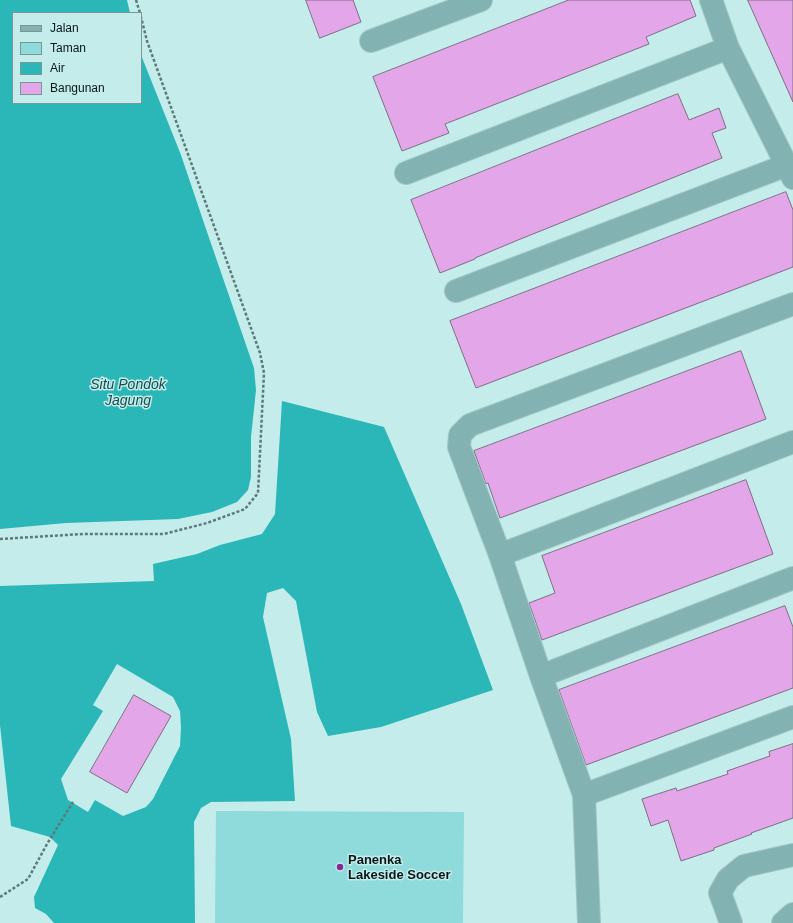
<!DOCTYPE html>
<style>
body{margin:0}
#map{position:relative;width:793px;height:923px;overflow:hidden;background:#c3eceb;font-family:Arial,sans-serif}
canvas{display:block}
.legend{position:absolute;left:12px;top:12px;width:130px;height:92px;box-sizing:border-box;background:#c3eceb;border:1px solid #789796;margin:0;padding:5px 7px;list-style:none;font-size:12px;color:#081717}
.legend li{display:flex;align-items:center;gap:8px;height:20px}
.legend b{width:20px;border:1px solid #789796}
</style>
<div id="map">
<canvas width="793" height="923"></canvas>
<ul class="legend">
<li><b style="height:5px;background:#83b2b2"></b>Jalan</li>
<li><b style="height:11px;background:#8fdada"></b>Taman</li>
<li><b style="height:11px;background:#2bb6b7"></b>Air</li>
<li><b style="height:11px;background:#e3a6e8"></b>Bangunan</li>
</ul>
</div>
<script>
const ctx = document.querySelector('canvas').getContext('2d');
ctx.lineJoin = 'round';
function fill(path, color) { ctx.fillStyle = color; ctx.fill(path, 'evenodd'); }
function strokePath(path, color, width, dash) { ctx.strokeStyle = color; ctx.lineWidth = width; ctx.lineCap = dash ? 'butt' : 'round'; ctx.setLineDash(dash || []); ctx.stroke(path); }
function drawText(font, color, halo, rows, align = 'center') {
  ctx.font = font + ' Arial,sans-serif'; ctx.lineWidth = 3; ctx.setLineDash([]); ctx.textBaseline = 'middle'; ctx.strokeStyle = halo; ctx.fillStyle = color; for (const [text, x, y, turn = 0] of rows) {
    ctx.save(); ctx.translate(x, y); ctx.rotate((+turn || 0) * Math.PI / 180); ctx.textAlign = isNaN(turn) ? turn : align; if (halo) ctx.strokeText(text, 0, 0); ctx.fillText(text, 0, 0); ctx.restore();
  }
}
fill(new Path2D(`
 M216 811 464 812 463 923H215Z`), '#8fdada');
fill(new Path2D(`
 M0 0H127L130 13H13V103H141V55L181 155 206 229 254 368 256 390 251 437V477L248 490 237 502 212 512 178 519 66 523 0 529Z
 M282 401 384 427 461 604 493 690 381 727 328 736 317 712 296 601 283 588 267 593 263 617 291 739 295 801 211 802 201 808 194 822 195 923H54L46 914 35 908 34 897 58 845 50 837 11 826 0 725V586L154 581 153 564 197 554 220 545 262 534 275 514Z`), '#2bb6b7');
fill(new Path2D(`
 M117 664 173 697 180 711 181 727 180 746 153 799 146 807 123 816 95 800 88 812 68 800 61 779 103 711 93 705Z`), '#c3eceb');
const building = new Path2D(`
 M306 0H353L361 22 320 38Z
 M569 0H690L696 16 646 37 649 44 445 124 449 133 402 151 373 77Z
 M748 0H793V102L773 57Z
 M678 94 689 120 719 108 726 128 712 133 722 158 518 240 475 258V259L440 273 411 200Z
 M786 192 793 210V267L476 388 450 321Z
 M741 351 766 419 500 518 488 483 486 484 474 451Z
 M746 480 773 554 542 640 529 603 555 593 542 556Z
 M785 606 793 627V688L586 765 559 690Z
 M134 695 171 716 127 793 90 772Z
 M793 744V818L751 833 752 834 714 848V850L681 861 668 820 651 826 642 799 676 788 677 791 728 774 727 771 770 756 769 752Z`);
fill(building, '#e3a6e8');
strokePath(building, '#816d83', 1);
const minor = new Path2D(`
 M711 0 728 48 793 178
 M371 41 481 0
 M406 173 728 48
 M456 291 787 165
 M500 555 793 442
 M541 676 793 578
 M584 795 793 717
 M589 923 584 795 541 676 500 555 459 447 460 435 470 425 793 304
 M731 923 720 893 728 879 744 866 793 855
 M783 923 793 914`);
strokePath(minor, '#a1c6c5', 24);
strokePath(new Path2D(`
 M136 0 140 13
 M0 539 83 534H164L207 523 245 509 258 493 264 373 260 353 147 41 141 17
 M0 897 28 879 47 844 73 802`), '#5e7979', 2.5, [3, 2]);
strokePath(minor, '#83b2b2', 22);
for (const [x, y, r, color] of [
 [340,867,4,"#882993"]
]) { const dot = new Path2D(); dot.arc(x, y, r, 0, 2 * Math.PI); ctx.fillStyle = color; ctx.fill(dot); strokePath(dot, '#c3eceb', 1.5); }
drawText('bold 13px', '#081717', '#c3eceb', [
 ["Panenka",348,860],
 ["Lakeside Soccer",348,875]
], 'left');
drawText('italic 14px', '#154d4d', '#c3eceb', [
 ["Situ Pondok",128,385],
 ["Jagung",128,401]
]);
</script>
